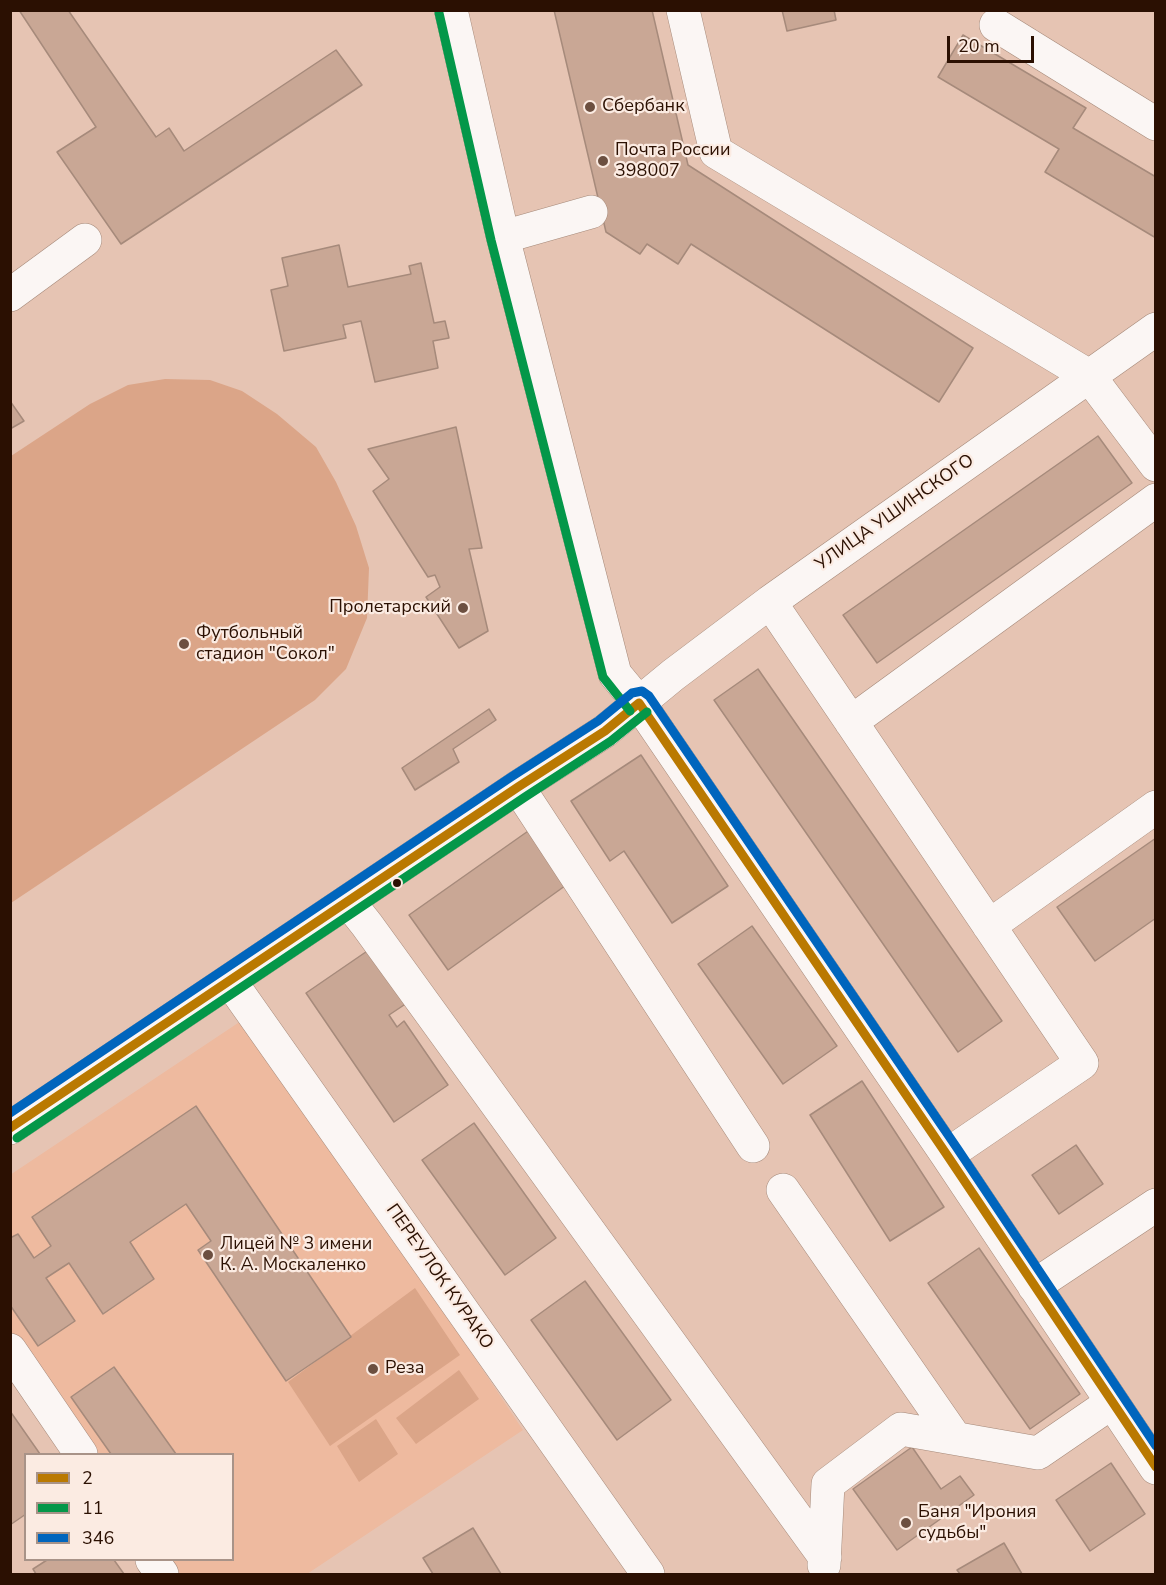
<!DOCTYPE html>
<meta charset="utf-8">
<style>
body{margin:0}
#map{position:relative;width:1166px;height:1585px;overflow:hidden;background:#e6c4b3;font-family:"Nunito Sans",sans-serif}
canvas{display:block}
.frame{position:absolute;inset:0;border:12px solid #2b1002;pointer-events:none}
.legend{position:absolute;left:24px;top:1453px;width:210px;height:108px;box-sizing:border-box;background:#fbebe2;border:2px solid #a89388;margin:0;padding:8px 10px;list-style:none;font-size:18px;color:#2b1002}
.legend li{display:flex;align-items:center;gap:12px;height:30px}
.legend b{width:30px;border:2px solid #a89388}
.scale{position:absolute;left:947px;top:36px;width:87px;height:27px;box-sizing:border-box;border:3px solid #2b1002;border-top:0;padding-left:8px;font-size:18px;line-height:21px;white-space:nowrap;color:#2b1002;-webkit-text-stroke:4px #fbebe2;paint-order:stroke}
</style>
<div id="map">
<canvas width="1166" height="1585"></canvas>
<div class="frame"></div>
<ul class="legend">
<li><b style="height:8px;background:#ba7901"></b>2</li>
<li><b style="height:8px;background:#049749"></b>11</li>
<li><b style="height:8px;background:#0065bd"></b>346</li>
</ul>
<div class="scale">20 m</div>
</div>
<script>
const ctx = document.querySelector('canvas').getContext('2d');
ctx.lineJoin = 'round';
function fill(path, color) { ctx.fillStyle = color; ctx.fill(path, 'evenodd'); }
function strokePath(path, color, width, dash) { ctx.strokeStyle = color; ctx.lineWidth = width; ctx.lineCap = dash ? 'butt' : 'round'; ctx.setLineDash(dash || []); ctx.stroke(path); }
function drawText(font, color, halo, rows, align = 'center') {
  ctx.font = font + ' "Nunito Sans",sans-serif'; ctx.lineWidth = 4.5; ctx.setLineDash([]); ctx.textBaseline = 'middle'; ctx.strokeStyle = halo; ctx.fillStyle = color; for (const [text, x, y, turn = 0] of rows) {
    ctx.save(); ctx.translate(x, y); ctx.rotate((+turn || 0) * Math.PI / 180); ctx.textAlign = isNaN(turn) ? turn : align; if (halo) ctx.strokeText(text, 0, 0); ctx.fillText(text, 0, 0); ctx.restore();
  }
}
fill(new Path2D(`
 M247 1017 523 1430 307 1574H171L161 1560H232V1454H91L11 1334 10 1175Z`), '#eeba9f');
fill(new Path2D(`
 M165 379 210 380 242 391 277 414 316 447 336 482 356 526 369 568 367 618 346 669 315 700 11 903V456L90 404 128 385Z
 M415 1288 460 1355 330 1446 288 1382Z
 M459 1370 479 1399 416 1444 396 1418Z
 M376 1419 398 1454 359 1482 337 1446Z`), '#dba588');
const building = new Path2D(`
 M19 10H68L156 137 169 128 184 151 336 50 362 85 121 244 57 152 96 127Z
 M554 10H652L688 165 973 348 939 402 691 244 678 264 647 244 640 254 606 232Z
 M782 10H834L836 20 787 31Z
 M963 35 1086 108 1073 128 1156 177V238L1045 172 1059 149 938 77Z
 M339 245 348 287 411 274 409 266 421 263 434 323 445 321 449 338 433 341 438 368 375 382 361 321 343 325 346 338 284 351 271 290 288 286 282 258Z
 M10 401 24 421 10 429Z
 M456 427 482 548 469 549 488 631 459 648 426 597 440 587 435 575 428 577 373 491 389 479 368 449Z
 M1098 436 1132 483 877 663 843 615Z
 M758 669 1002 1021 958 1052 714 700Z
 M489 709 496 720 453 749 459 762 415 790 402 768Z
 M641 755 728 886 672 923 624 851 610 861 571 801Z
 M531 829 569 883 448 970 409 915Z
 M1156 838V918L1095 961 1057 907Z
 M752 926 837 1046 783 1084 698 964Z
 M376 945 413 999 389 1015 397 1027 404 1021 448 1085 394 1122 306 993Z
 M862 1081 944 1207 890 1241 810 1115Z
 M196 1106 351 1337 286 1381 198 1250 211 1241 186 1204 130 1242 154 1279 103 1314 69 1263 46 1278 75 1321 38 1346 10 1305V1238L18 1234 34 1258 51 1246 32 1217Z
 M474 1123 556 1238 505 1275 422 1160Z
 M1076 1145 1103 1184 1059 1214 1032 1175Z
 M979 1248 1080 1394 1030 1429 928 1283Z
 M585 1281 671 1400 617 1440 531 1320Z
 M114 1367 176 1454H111L71 1397Z
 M10 1411 40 1454H26V1514L10 1525Z
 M912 1447 941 1489 960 1476 974 1495 897 1550 853 1489Z
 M1111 1463 1145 1514 1090 1551 1056 1500Z
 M473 1528 501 1574H433L423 1558Z
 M1004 1543 1022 1574H960L957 1570Z
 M47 1560H114L124 1574H36L33 1569Z`);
fill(building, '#c9a795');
strokePath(building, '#a68a7b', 1.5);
const minor = new Path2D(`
 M451 10 503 237 615 674 639 703 947 1155 1156 1468
 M683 10 716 152 1089 376 1156 465
 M996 25 1156 124
 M503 237 591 212
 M10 295 85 240
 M770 602 1082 1063 947 1155
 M851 722 1156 500
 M518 787 753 1146
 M348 901 367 925 825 1557
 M989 926 1156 807
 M230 981 648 1574
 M10 1128 518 787 605 731 673 675 770 602 1156 329
 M783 1190 955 1438
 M1034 1286 1156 1205
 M10 1350 81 1454
 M152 1560 162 1574
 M824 1565 828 1484 901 1429 1038 1453 1111 1403`);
strokePath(minor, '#a58979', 34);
strokePath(minor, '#fbf6f4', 33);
strokePath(new Path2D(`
 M639 703 947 1155 1156 1467
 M10 1128 518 787 605 731 639 703`), '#ba7901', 9);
strokePath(new Path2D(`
 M439 13 491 240 603 677 630 711
 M17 1138 525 797 611 741 647 712`), '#049749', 9);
strokePath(new Path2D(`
 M10 1113 511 777 598 721 632 693 642 691 649 696 957 1148 1156 1446`), '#0065bd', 9);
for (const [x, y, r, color] of [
 [590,107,6,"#6c4f40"],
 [603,161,6,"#6c4f40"],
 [463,608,6,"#6c4f40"],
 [184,644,6,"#6c4f40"],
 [397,883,5,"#2b1002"],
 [208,1255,6,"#6c4f40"],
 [373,1369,6,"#6c4f40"],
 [906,1523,6,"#6c4f40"]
]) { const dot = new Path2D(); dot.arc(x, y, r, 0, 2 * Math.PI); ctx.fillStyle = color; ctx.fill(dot); strokePath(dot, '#fbebe2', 2); }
drawText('18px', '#2b1002', '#fbebe2', [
 ["Сбербанк",602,107],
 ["Почта России",615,151],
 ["398007",615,172],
 ["Пролетарский",451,608,"right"],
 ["Футбольный",196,634],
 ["стадион \"Сокол\"",196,655],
 ["Лицей № 3 имени",220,1245],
 ["К. А. Москаленко",220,1266],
 ["Реза",385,1369],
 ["Баня \"Ирония",918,1513],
 ["судьбы\"",918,1534]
], 'left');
drawText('18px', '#2b1002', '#fbebe2', [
 ["УЛИЦА УШИНСКОГО",895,513,-35],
 ["ПЕРЕУЛОК КУРАКО",439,1277,55]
]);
</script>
